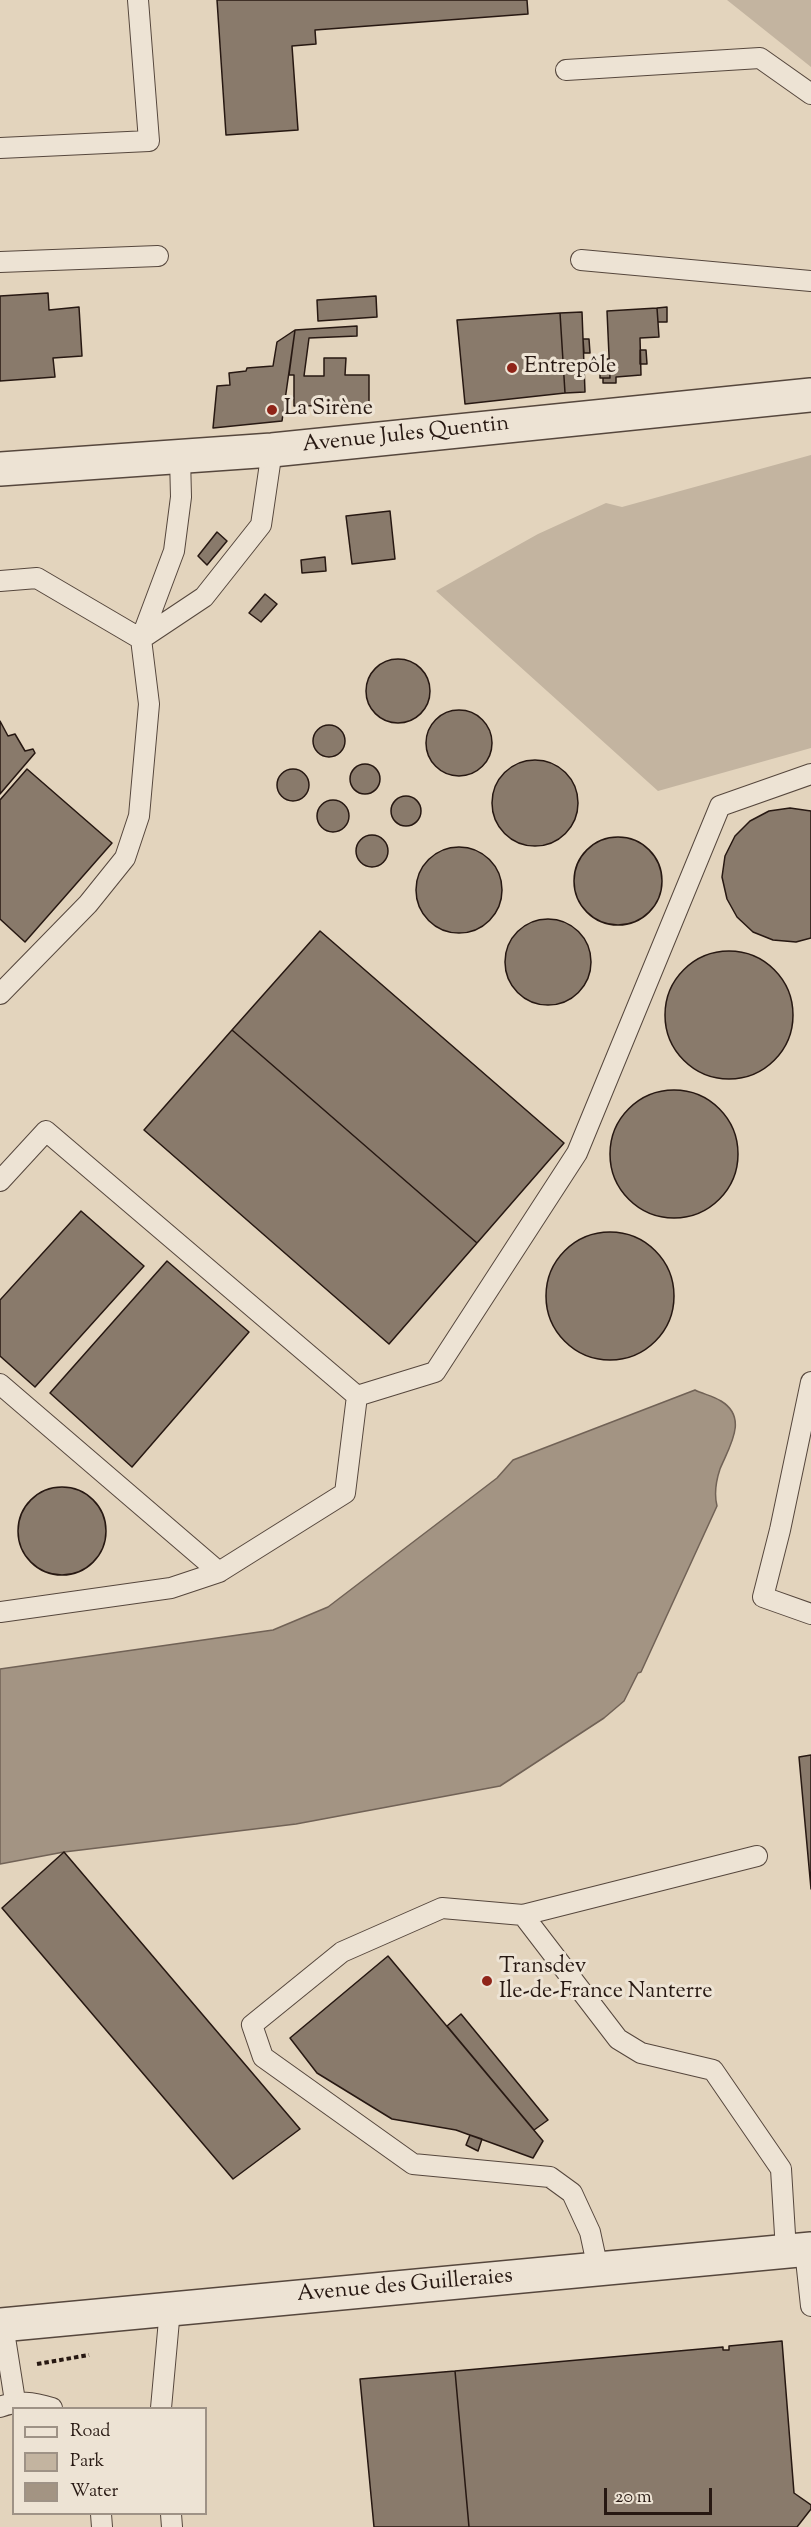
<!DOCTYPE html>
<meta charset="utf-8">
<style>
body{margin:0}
#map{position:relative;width:811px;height:2527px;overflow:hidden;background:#e3d4bd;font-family:"Sorts Mill Goudy",serif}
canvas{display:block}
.legend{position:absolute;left:12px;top:2407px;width:195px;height:108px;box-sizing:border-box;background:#ede3d4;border:2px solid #9e9286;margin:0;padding:8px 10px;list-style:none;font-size:18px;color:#271812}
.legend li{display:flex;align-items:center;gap:12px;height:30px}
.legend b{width:30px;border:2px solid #9e9286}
.scale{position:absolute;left:604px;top:2488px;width:108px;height:27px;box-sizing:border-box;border:3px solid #271812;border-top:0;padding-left:8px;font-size:18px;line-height:21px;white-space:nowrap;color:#271812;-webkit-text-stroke:4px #ede3d4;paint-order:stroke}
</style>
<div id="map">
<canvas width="811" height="2527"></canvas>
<ul class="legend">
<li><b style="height:8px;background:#ede3d4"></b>Road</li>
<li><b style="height:16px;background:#c3b4a0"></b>Park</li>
<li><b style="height:16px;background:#a39483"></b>Water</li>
</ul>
<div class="scale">20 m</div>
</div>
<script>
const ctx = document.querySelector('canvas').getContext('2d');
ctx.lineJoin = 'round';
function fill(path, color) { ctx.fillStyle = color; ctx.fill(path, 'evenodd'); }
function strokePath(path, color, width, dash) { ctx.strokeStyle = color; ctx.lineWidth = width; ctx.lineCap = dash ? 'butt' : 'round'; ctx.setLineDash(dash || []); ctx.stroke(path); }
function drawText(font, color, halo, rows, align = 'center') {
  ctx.font = font + ' "Sorts Mill Goudy",serif'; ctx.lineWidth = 6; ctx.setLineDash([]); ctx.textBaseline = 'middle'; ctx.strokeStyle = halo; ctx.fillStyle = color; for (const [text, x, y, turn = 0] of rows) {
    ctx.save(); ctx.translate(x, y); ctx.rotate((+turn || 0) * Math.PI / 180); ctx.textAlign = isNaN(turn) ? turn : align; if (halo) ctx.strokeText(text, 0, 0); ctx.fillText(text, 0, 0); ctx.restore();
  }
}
fill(new Path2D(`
 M727 0H811V67Z
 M811 455V748L658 791 436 591 538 534 606 503 622 507Z`), '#c3b4a0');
const water = new Path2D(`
 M695 1390C703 1394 713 1396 721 1401 749 1418 729 1447 720 1469 716 1481 714 1494 717 1506L641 1672 638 1673 624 1701 604 1718 500 1786 296 1824 64 1852 0 1864V1669L273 1630 328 1607 497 1478 513 1460Z`);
fill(water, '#a39483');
strokePath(water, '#716256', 1.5);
const building = new Path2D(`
 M217 0H527L528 14 315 30 316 44 292 46 298 130 226 135Z
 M48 293 49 310 79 307 82 356 53 358 55 377 0 381V296Z
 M376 296 377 317 318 321 317 300Z
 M667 307V322H658L657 308Z
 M657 308 659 337 640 338 641 375 616 377V383H603V378H610L607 311Z
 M582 312 585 392 565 393 560 313Z
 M560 313 565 393 465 404 457 320Z
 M357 326V336L309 338 304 376H324V358H346L345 375H369V405L294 406V375H289L295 330Z
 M295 330 282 421 213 428 217 386 230 385 229 373 246 371 247 368 273 366 277 342Z
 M583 339H589L590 353H584Z
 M640 350H646L647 364H640Z
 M600 359H609L610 378H600Z
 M390 511 395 559 352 564 346 516Z
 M217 532 227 541 207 565 198 556Z
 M325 557 326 571 302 573 301 560Z
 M265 594 277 604 261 622 249 613Z
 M366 691a32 32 0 1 1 64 0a32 32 0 1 1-64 0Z
 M426 743a33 33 0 1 1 66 0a33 33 0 1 1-66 0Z
 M0 721 8 736 15 734 25 751 33 749 35 753 0 794Z
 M313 741a16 16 0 1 1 32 0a16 16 0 1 1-32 0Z
 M492 803a43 43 0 1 1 86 0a43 43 0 1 1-86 0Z
 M350 779a15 15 0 1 1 30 0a15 15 0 1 1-30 0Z
 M27 769 112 843 25 942 0 919V800Z
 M277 785a16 16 0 1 1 32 0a16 16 0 1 1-32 0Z
 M391 811a15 15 0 1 1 30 0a15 15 0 1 1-30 0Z
 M317 816a16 16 0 1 1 32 0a16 16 0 1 1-32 0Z
 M790 808 811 811V938L796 942 773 940 753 932 737 917 727 899 722 877 725 856 735 836 750 821 769 811Z
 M356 851a16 16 0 1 1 32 0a16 16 0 1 1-32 0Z
 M574 881a44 44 0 1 1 88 0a44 44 0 1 1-88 0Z
 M416 890a43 43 0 1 1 86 0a43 43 0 1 1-86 0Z
 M505 962a43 43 0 1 1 86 0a43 43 0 1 1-86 0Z
 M320 931 564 1143 477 1243 232 1030Z
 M665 1015a64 64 0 1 1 128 0a64 64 0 1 1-128 0Z
 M232 1030 477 1243 389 1344 144 1130Z
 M610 1154a64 64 0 1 1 128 0a64 64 0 1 1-128 0Z
 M81 1211 144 1266 35 1387 0 1356V1300Z
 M546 1296a64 64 0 1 1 128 0a64 64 0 1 1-128 0Z
 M167 1261 249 1332 132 1467 50 1393Z
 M18 1531a44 44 0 1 1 88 0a44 44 0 1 1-88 0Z
 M811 1755V1889L799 1757Z
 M64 1852 300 2129 233 2179 2 1908Z
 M388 1956 543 2141 533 2158 456 2130 392 2119 317 2073 290 2038Z
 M461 2014 548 2120 534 2130 447 2026Z
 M470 2135 482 2139 478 2151 466 2145Z
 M782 2341 794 2493 811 2505V2509L797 2527H469L455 2371 723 2347V2350H729V2346Z
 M455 2371 469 2527H374L360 2379Z`);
fill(building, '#897a6b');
strokePath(building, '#271812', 1.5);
const lane = new Path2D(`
 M566 70 760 58 811 94
 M0 148 149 141 138 0
 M581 260 811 281
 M0 262 158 256
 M0 581 37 578 141 639 204 597 261 525 272 450
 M0 994 88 904 125 858 139 816 149 704 141 639 174 551 181 497 180 457
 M0 1181 46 1131 357 1396 435 1372 577 1153 720 806 811 774
 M811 1382 780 1530 763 1597 811 1614
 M0 1384 219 1572 345 1493 357 1396
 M0 1612 171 1588 219 1572
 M523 1915 757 1856
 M805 2250 811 2306
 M598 2269 590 2232 572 2193 550 2177 413 2164 263 2057 252 2025 342 1952 442 1908 523 1915 618 2039 641 2053 713 2070 781 2169 786 2251
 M3 2325 15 2401
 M0 2407C18 2400 33 2402 52 2408
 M161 2408 170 2309
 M101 2514 102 2527
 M171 2514 172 2527`);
const street = new Path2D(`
 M0 469 272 450 811 395
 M0 2325 811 2249`);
strokePath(lane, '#56473d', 22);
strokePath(street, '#56473d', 36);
strokePath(new Path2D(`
 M37 2364 89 2355`), '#271812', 4, [4.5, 3]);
strokePath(lane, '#ede3d4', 20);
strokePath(street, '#ede3d4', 33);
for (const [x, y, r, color] of [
 [512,368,6,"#8f2418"],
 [272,410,6,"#8f2418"],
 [487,1981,6,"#8f2418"]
]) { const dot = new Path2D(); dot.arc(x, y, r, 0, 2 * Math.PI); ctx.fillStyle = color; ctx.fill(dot); strokePath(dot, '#ede3d4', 2); }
drawText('22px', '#271812', '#ede3d4', [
 ["Entrepôle",524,368],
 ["La Sirène",284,410],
 ["Transdev",499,1968],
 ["Ile-de-France Nanterre",499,1993]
], 'left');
drawText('22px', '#271812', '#ede3d4', [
 ["Avenue Jules Quentin",406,436,-6],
 ["Avenue des Guilleraies",405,2287,-5]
]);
</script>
